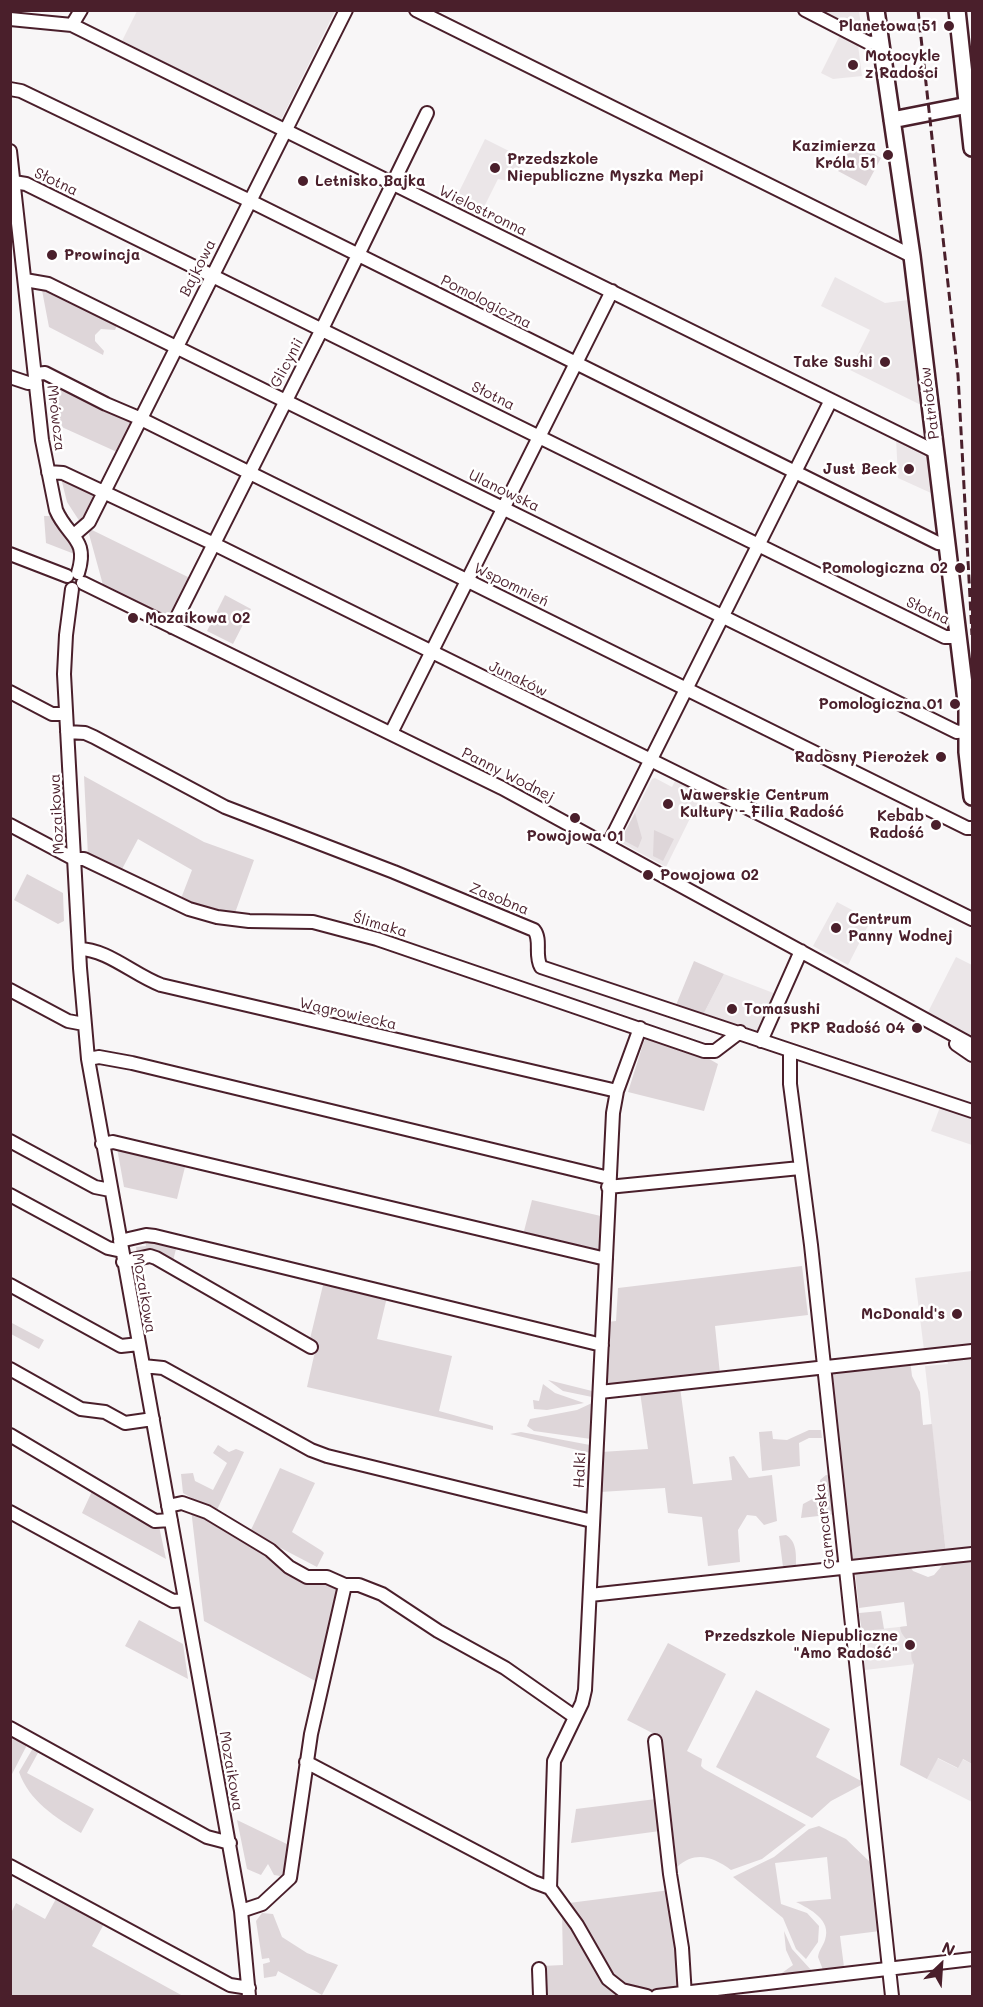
<!DOCTYPE html>
<meta charset="utf-8">
<style>
body{margin:0}
#map{position:relative;width:983px;height:2007px;overflow:hidden;background:#f8f6f7;font-family:Mali,sans-serif}
canvas{display:block}
.frame{position:absolute;inset:0;border:12px solid #4a1f2b;pointer-events:none}
.north{position:absolute;left:911px;top:1935px;width:60px;height:60px;-webkit-text-stroke:4px #fff;paint-order:stroke;rotate:25deg;font-size:16px;font-weight:700;line-height:24px;text-align:center;color:#4a1f2b}
.north::after{content:'';display:block;margin:auto;width:21px;height:27px;background:#4a1f2b;clip-path:polygon(50% 0,100% 100%,50% 72%,0 100%)}
</style>
<div id="map">
<canvas width="983" height="2007"></canvas>
<div class="frame"></div>
<div class="north">N</div>
</div>
<script>
const ctx = document.querySelector('canvas').getContext('2d');
ctx.lineJoin = 'round';
function fill(path, color) { ctx.fillStyle = color; ctx.fill(path, 'evenodd'); }
function strokePath(path, color, width, dash) { ctx.strokeStyle = color; ctx.lineWidth = width; ctx.lineCap = dash ? 'butt' : 'round'; ctx.setLineDash(dash || []); ctx.stroke(path); }
function drawText(font, color, halo, rows, align = 'center') {
  ctx.font = font + ' Mali,sans-serif'; ctx.lineWidth = 5; ctx.setLineDash([]); ctx.textBaseline = 'middle'; ctx.strokeStyle = halo; ctx.fillStyle = color; for (const [text, x, y, turn = 0] of rows) {
    ctx.save(); ctx.translate(x, y); ctx.rotate((+turn || 0) * Math.PI / 180); ctx.textAlign = isNaN(turn) ? turn : align; if (halo) ctx.strokeText(text, 0, 0); ctx.fillText(text, 0, 0); ctx.restore();
  }
}
fill(new Path2D(`
 M137 11H335L281 120 122 41Z
 M812 11H859L862 32 859 34Z
 M840 35 858 45 862 76 833 79 821 73Z
 M485 139 525 159 513 182 498 179 479 217 453 204Z
 M835 277 885 303 908 300 921 405 850 370 870 330 821 306Z
 M896 437 926 451 931 493 898 478Z
 M655 778 672 787 675 781 703 792 666 867 620 842 652 779Z
 M837 902 871 920 848 965 813 946Z
 M956 957 972 965V1037L928 1012Z
 M724 974 776 994 757 1034 703 1015Z
 M940 1107 972 1119V1145L931 1131Z
 M972 1271V1344L924 1350 915 1278Z
 M972 1355V1551L946 1554 925 1366 948 1364 947 1359Z
 M954 1621 959 1659 865 1670 862 1631Z
 M937 1758 957 1768 962 1759 972 1764V1802L927 1779Z`), '#ebe6e8');
fill(new Path2D(`
 M853 142 881 158 866 186 838 171Z
 M41 285 118 323 115 330 101 329 95 335V341L104 351 103 355 49 327Z
 M50 379 133 420 117 452 55 424Z
 M61 478 97 492 80 522 67 502Z
 M44 516H53L74 543 77 555 46 543Z
 M90 529 192 579 173 618 103 585 89 534Z
 M225 595 251 609 233 644 207 631Z
 M84 776 204 842 254 860 235 913 180 901 192 870 138 839 121 871 88 856Z
 M635 813 642 838 638 848 621 839Z
 M654 830 674 839 663 861 653 856Z
 M27 874 63 893 64 921 58 924 14 900Z
 M694 961 724 974 703 1015 676 1005Z
 M647 1038 704 1056 718 1064 704 1111 628 1092 644 1041Z
 M117 1148 186 1163 177 1199 124 1187Z
 M532 1200 605 1217 604 1248 596 1252 523 1235Z
 M145 1241 177 1245 172 1265 137 1254 136 1247 146 1246Z
 M802 1266 808 1315 715 1326 720 1374 606 1385 607 1322 616 1321 618 1288Z
 M324 1281 387 1297 377 1339 452 1356 439 1411 493 1426V1430L307 1387 316 1347 309 1343Z
 M10 1322 44 1340 39 1349 11 1334Z
 M910 1360 912 1376 920 1392 923 1425 932 1424 946 1554 851 1564 828 1370Z
 M548 1380 592 1391V1397L563 1391Z
 M543 1384 555 1393 584 1403 547 1410 534 1409 533 1400 539 1401Z
 M680 1387 693 1484 732 1480 729 1457 734 1456 749 1478 772 1475 777 1521 764 1525 756 1516 747 1515 738 1530 740 1562 708 1566 702 1517 668 1513 665 1488 600 1492 601 1452 648 1449 640 1392Z
 M592 1403 591 1439 534 1431 527 1426 530 1419 577 1410Z
 M809 1430H821L822 1438H809L799 1443 800 1466 762 1471 759 1432 772 1431 773 1439 787 1440Z
 M521 1432 590 1445V1453L510 1434Z
 M218 1445 229 1452 236 1449 244 1452 216 1512 183 1493 181 1474 193 1473 195 1481 213 1490 227 1463 213 1453Z
 M280 1468 315 1483 292 1532 322 1551 324 1553 317 1567 250 1532Z
 M826 1475 832 1476 836 1514 801 1518 803 1504 820 1495V1480Z
 M94 1487 159 1526 166 1559 82 1513Z
 M191 1509 199 1511 309 1583 333 1585 340 1590 319 1683 204 1621Z
 M786 1535C797 1542 796 1554 796 1566L783 1567 779 1536Z
 M972 1558V1764L963 1759 958 1768 938 1758 927 1779 900 1765 914 1664C909 1657 913 1652 910 1645 907 1638 901 1636 900 1627L907 1626 904 1602 859 1608 855 1572 909 1565 913 1571 928 1577 934 1575 946 1561Z
 M881 1611 884 1629 862 1631 859 1613Z
 M139 1620 183 1644 188 1679 125 1646Z
 M668 1643 726 1674 687 1751 702 1759 701 1766 704 1769 806 1825 762 1859 731 1870C712 1856 695 1851 677 1867L662 1738 627 1720Z
 M756 1690 830 1729 816 1757 865 1783 831 1801 812 1818 716 1767Z
 M11 1735 27 1745 11 1776Z
 M33 1748 39 1751 27 1773 94 1809 81 1833C56 1818 29 1801 19 1772Z
 M656 1799 660 1831 571 1843 576 1809Z
 M237 1820 291 1846 288 1872 280 1876 274 1875 268 1864 261 1875 247 1869Z
 M819 1826 846 1839 873 1865 880 1931 840 1936 844 1967 823 1970 818 1957C819 1950 823 1946 825 1940 832 1920 810 1909 796 1902L831 1899 827 1857 775 1863 781 1904 807 1913 819 1926 818 1942 806 1959 796 1949 783 1918 733 1877 774 1857 809 1829Z
 M670 1890 683 1988 641 1993 615 1981 569 1903Z
 M57 1897 105 1922 92 1946 183 1996H11V1913L16 1903 45 1919Z
 M562 1912 597 1975 604 1982 636 1996H552L543 1993 542 1966 563 1965Z
 M262 1913 273 1914 282 1937 307 1953 338 1965 322 1995 278 1971 276 1976 264 1978 263 1964 270 1962 269 1958 262 1959 256 1921Z
 M784 1931 792 1949 812 1971 779 1975 793 1965 786 1950Z`), '#ded6d9');
const minor = new Path2D(`
 M416 10 912 256
 M805 10 869 43 880 42
 M10 19 72 25 936 452
 M72 25 81 10
 M10 89 21 91 248 200 938 543 947 544
 M10 151 42 440 56 510C68 538 89 538 78 573
 M14 182 26 184 945 637H957
 M25 280 48 284 957 732 967 731
 M35 374 45 373 106 404 139 418 967 828H972
 M10 377 28 383H36
 M48 472 63 473 214 544 972 919
 M74 535 89 522 346 10
 M10 554 67 576
 M83 583 502 788 972 1045
 M72 589 66 635 64 674 80 968 88 1059 241 1911 249 1996
 M172 627 322 329 427 113
 M10 692 52 714H66
 M67 732 85 733 94 737 225 807 394 872 534 930C542 940 534 955 541 967L972 1111
 M391 733 612 291
 M10 825 74 859H84L189 909 217 917 249 921 313 922 377 939 704 1051H715L740 1032
 M608 845 831 400
 M79 949C107 949 134 975 161 985L617 1091
 M10 990 68 1021 84 1024
 M640 1028 617 1091 613 1113 585 1690 582 1703 554 1761 550 1888 577 1925 608 1979 622 1990 647 1996
 M761 1041 801 951
 M956 1044 972 1055
 M790 1051V1084L811 1245 892 1996
 M88 1059 99 1057 132 1063 609 1178
 M10 1141 95 1187 110 1190
 M102 1144 113 1142 606 1259
 M608 1187 800 1168
 M10 1195 108 1248 122 1251
 M120 1241 146 1235 155 1236 602 1345
 M123 1262 150 1256 156 1258 311 1347
 M10 1285 121 1346 139 1344
 M143 1366 163 1368 311 1450 327 1456 592 1521
 M10 1369 81 1409 105 1412 125 1423 153 1419
 M600 1392 972 1351
 M10 1435 155 1521 171 1520
 M168 1506 182 1503 207 1512 270 1550 289 1567 307 1577H327L345 1585H359L382 1594 438 1631 505 1668 575 1717
 M10 1512 173 1601 185 1600
 M590 1595 972 1554
 M10 1728 207 1837 230 1843
 M655 1741 670 1874 682 1948 685 1996
 M306 1762 534 1882 550 1888
 M10 1866 230 1985 249 1988
 M241 1911 262 1904 290 1878 311 1734 345 1585
 M539 1969 540 1996
 M657 1996 972 1959`);
const major = new Path2D(`
 M876 10 912 256 967 709V752L972 797
 M957 10 972 148
 M892 120 968 105`);
strokePath(minor, '#4a1f2b', 16);
strokePath(major, '#4a1f2b', 20);
strokePath(minor, '#fff', 12);
strokePath(major, '#fff', 15);
strokePath(new Path2D(`
 M918 10 958 375 972 635`), '#4a1f2b', 3, [9, 4.5]);
for (const [x, y, r, color] of [
 [949,26,6,"#4a1f2b"],
 [853,65,6,"#4a1f2b"],
 [888,155,6,"#4a1f2b"],
 [495,168,6,"#4a1f2b"],
 [303,181,6,"#4a1f2b"],
 [52,255,6,"#4a1f2b"],
 [885,362,6,"#4a1f2b"],
 [909,469,6,"#4a1f2b"],
 [960,568,6,"#4a1f2b"],
 [133,618,6,"#4a1f2b"],
 [955,704,6,"#4a1f2b"],
 [941,757,6,"#4a1f2b"],
 [668,804,6,"#4a1f2b"],
 [575,818,6,"#4a1f2b"],
 [936,825,6,"#4a1f2b"],
 [648,875,6,"#4a1f2b"],
 [836,928,6,"#4a1f2b"],
 [732,1009,6,"#4a1f2b"],
 [917,1028,6,"#4a1f2b"],
 [957,1314,6,"#4a1f2b"],
 [910,1645,6,"#4a1f2b"]
]) { const dot = new Path2D(); dot.arc(x, y, r, 0, 2 * Math.PI); ctx.fillStyle = color; ctx.fill(dot); strokePath(dot, '#fff', 2); }
drawText('bold 15px', '#4a1f2b', '#fff', [
 ["Planetowa 51",937,26],
 ["Motocykle",865,56,"left"],
 ["z Radości",865,73,"left"],
 ["Kazimierza",876,146],
 ["Króla 51",876,163],
 ["Przedszkole",507,159,"left"],
 ["Niepubliczne Myszka Mepi",507,176,"left"],
 ["Letnisko Bajka",315,181,"left"],
 ["Prowincja",64,255,"left"],
 ["Take Sushi",873,362],
 ["Just Beck",897,469],
 ["Pomologiczna 02",948,568],
 ["Mozaikowa 02",145,618,"left"],
 ["Pomologiczna 01",943,704],
 ["Radosny Pierożek",929,757],
 ["Wawerskie Centrum",680,795,"left"],
 ["Kultury - Filia Radość",680,812,"left"],
 ["Kebab",924,816],
 ["Radość",924,833],
 ["Powojowa 01",575,836,"center"],
 ["Powojowa 02",660,875,"left"],
 ["Centrum",848,919,"left"],
 ["Panny Wodnej",848,936,"left"],
 ["Tomasushi",744,1009,"left"],
 ["PKP Radość 04",905,1028],
 ["McDonald's",945,1314],
 ["Przedszkole Niepubliczne",898,1636],
 ["\"Amo Radość\"",898,1653]
], 'right');
drawText('15px', '#4a1f2b', '#fff', [
 ["Słotna",56,182,25],
 ["Wielostronna",483,211,26],
 ["Bajkowa",198,268,-63],
 ["Pomologiczna",486,302,27],
 ["Glicynii",287,363,-62],
 ["Słotna",493,396,26],
 ["Patriotów",930,403,-97],
 ["Mrówcza",56,418,83],
 ["Ulanowska",504,491,26],
 ["Wspomnień",511,585,26],
 ["Słotna",928,611,25],
 ["Junaków",518,679,26],
 ["Panny Wodnej",508,775,27],
 ["Mozaikowa",57,814,-93],
 ["Zasobna",499,899,22],
 ["Ślimaka",380,925,16],
 ["Wągrowiecka",348,1014,13],
 ["Mozaikowa",144,1293,80],
 ["Halki",580,1470,-87],
 ["Garncarska",825,1526,-97],
 ["Mozaikowa",231,1771,80]
]);
</script>
